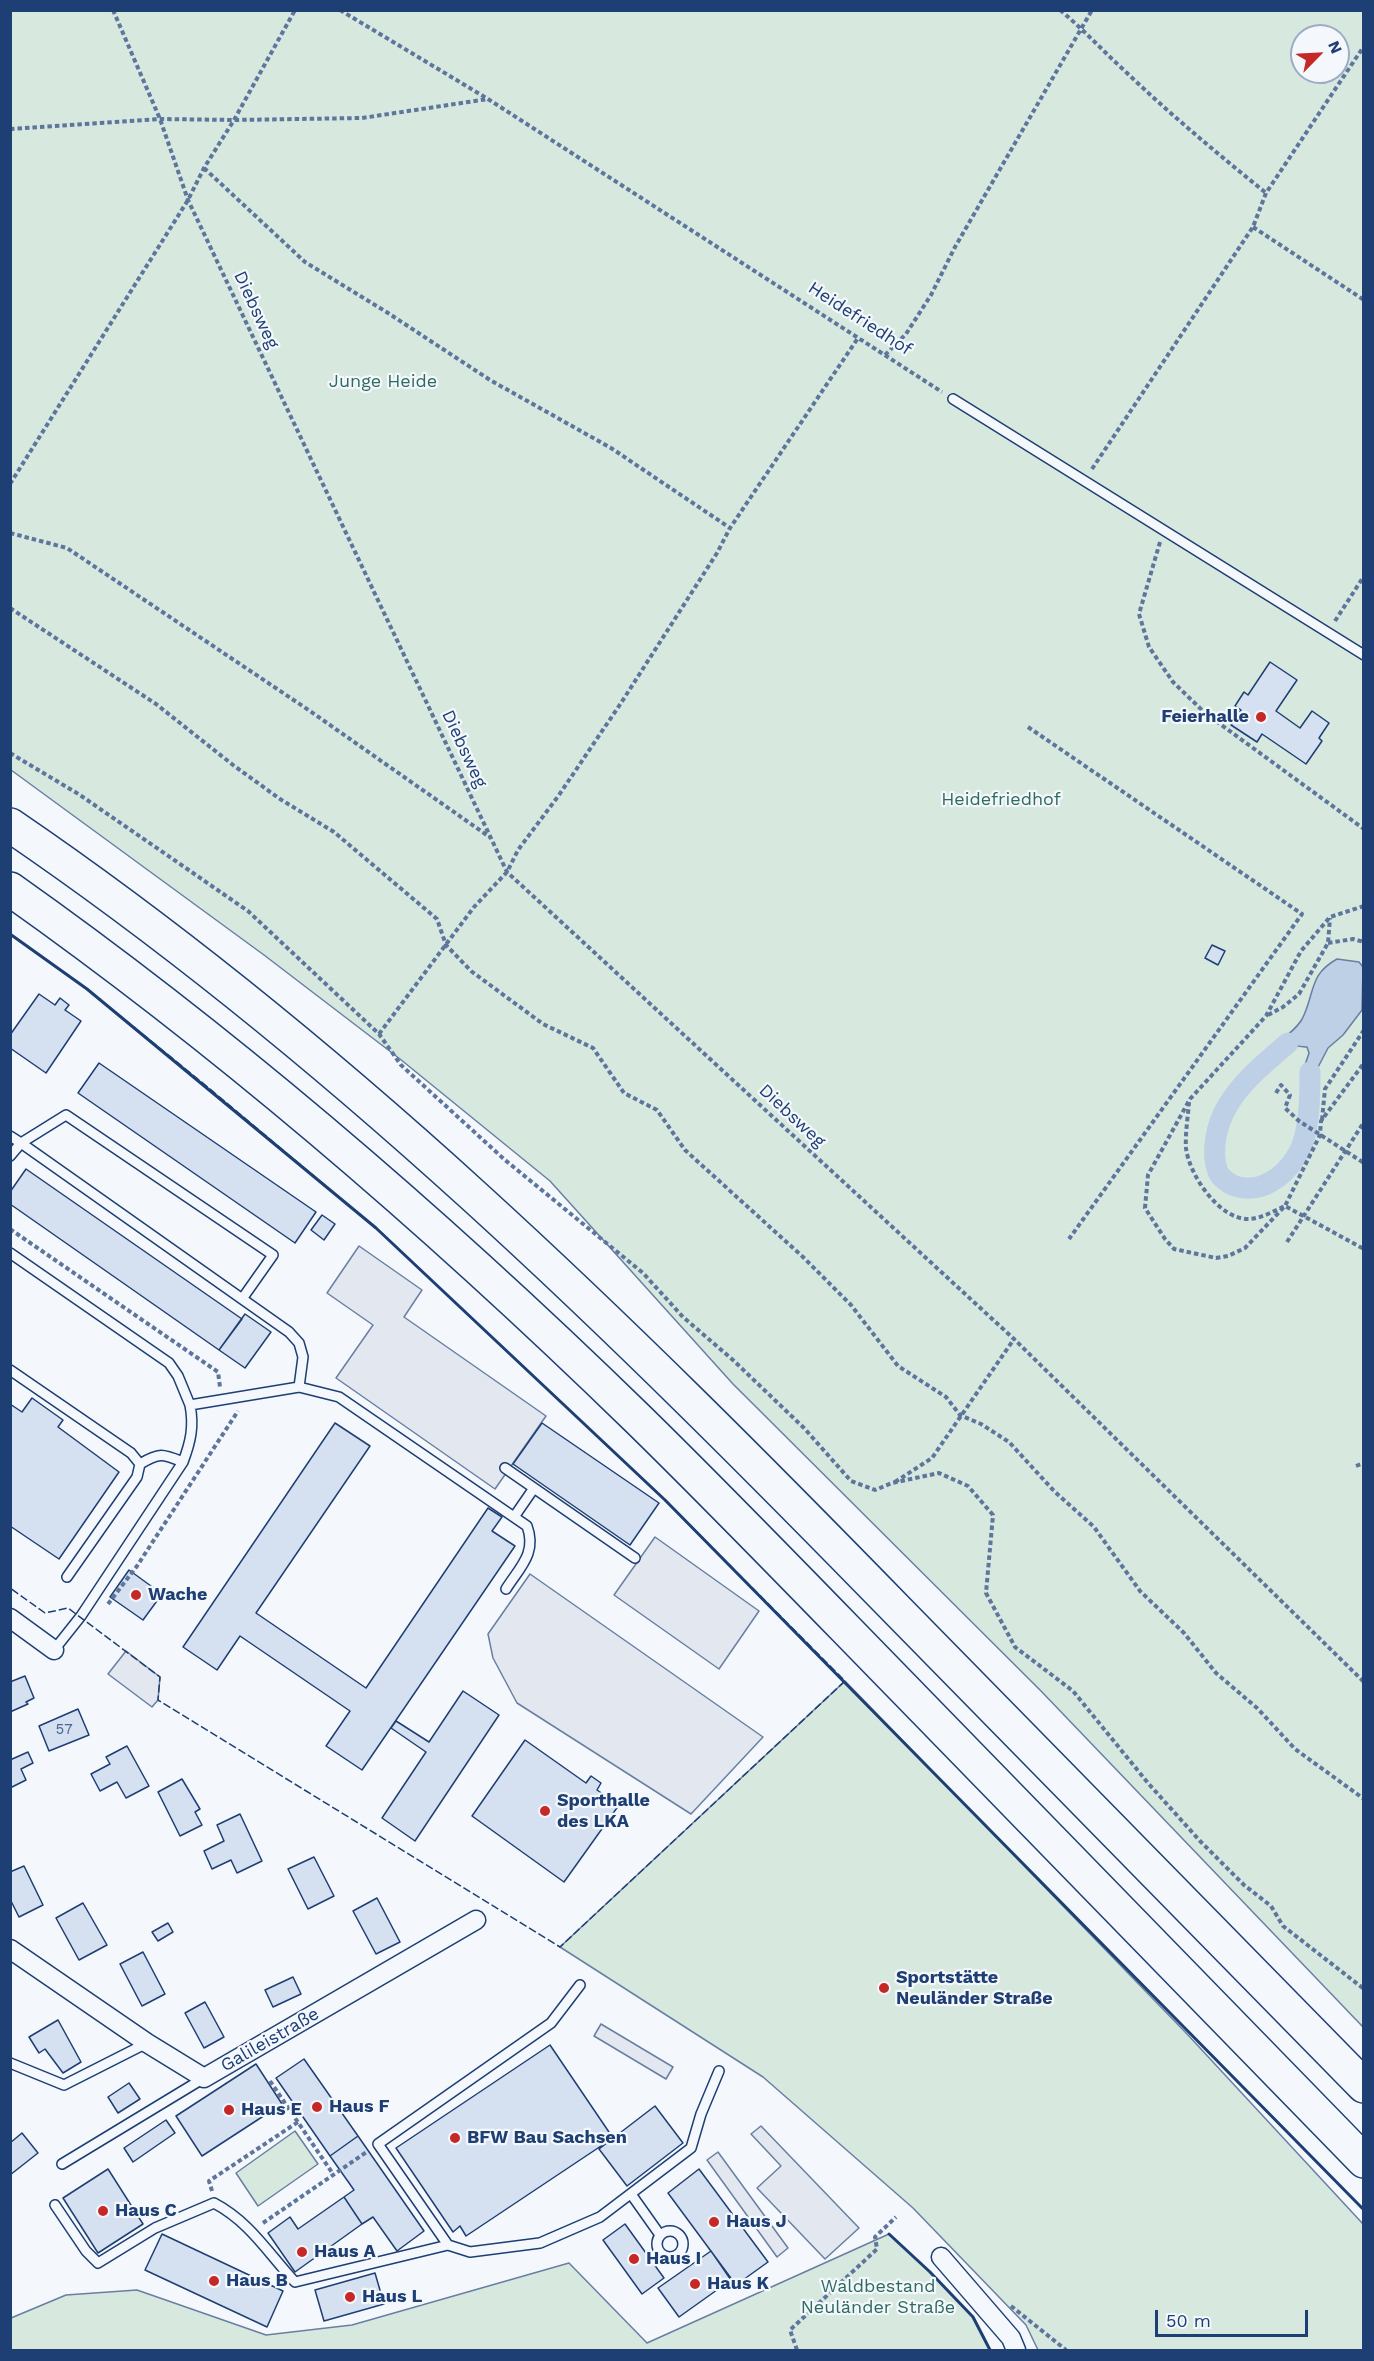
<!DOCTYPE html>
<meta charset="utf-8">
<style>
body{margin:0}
#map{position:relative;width:1374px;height:2361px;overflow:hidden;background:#f4f7fb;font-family:"Work Sans",sans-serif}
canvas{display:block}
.frame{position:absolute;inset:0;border:12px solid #1d3f73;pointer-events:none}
.north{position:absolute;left:1290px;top:24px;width:60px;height:60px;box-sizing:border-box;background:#f4f7fb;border:2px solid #9eadc5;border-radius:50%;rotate:66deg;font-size:16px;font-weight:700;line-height:24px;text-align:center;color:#1d3f73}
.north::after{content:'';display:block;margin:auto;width:21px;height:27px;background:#c62828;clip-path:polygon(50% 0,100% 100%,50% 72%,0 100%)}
.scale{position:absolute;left:1155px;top:2310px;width:153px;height:27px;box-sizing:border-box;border:3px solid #1d3f73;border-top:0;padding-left:8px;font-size:18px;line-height:21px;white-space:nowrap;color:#1d3f73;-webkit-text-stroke:4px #f4f7fb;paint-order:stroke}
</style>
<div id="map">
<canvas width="1374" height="2361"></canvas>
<div class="frame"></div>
<div class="north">N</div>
<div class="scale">50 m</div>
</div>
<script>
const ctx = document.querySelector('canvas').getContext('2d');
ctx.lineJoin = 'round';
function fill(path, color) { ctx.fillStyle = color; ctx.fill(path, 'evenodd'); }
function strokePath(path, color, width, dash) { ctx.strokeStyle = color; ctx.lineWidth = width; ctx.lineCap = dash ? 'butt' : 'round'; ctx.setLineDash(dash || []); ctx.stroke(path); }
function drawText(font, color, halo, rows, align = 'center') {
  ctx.font = font + ' "Work Sans",sans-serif'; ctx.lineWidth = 4.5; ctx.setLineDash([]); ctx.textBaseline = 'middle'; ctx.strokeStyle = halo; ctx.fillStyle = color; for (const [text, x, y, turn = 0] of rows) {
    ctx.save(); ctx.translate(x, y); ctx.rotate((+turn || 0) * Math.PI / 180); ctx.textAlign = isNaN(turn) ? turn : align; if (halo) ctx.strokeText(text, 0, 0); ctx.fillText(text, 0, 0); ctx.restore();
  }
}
const green = new Path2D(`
 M11 11H1363V2027L1041 1691 733 1384 550 1181 400 1059 264 955 11 770ZM1302 36H1338V72H1302Z
 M845 1681 1188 2035 1363 2224V2350H1038L1026 2325 913 2208 763 2077 560 1947Z
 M295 2131 318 2164 258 2206 236 2173Z
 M889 2234 930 2272 973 2317 990 2350H11V2318L66 2295 137 2290 266 2335 352 2325 569 2263 647 2343Z`);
fill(green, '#d7e8df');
strokePath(green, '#687fa3', 1.5);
const parking = new Path2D(`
 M359 1246 422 1290 404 1317 546 1416 495 1489 336 1378 373 1325 327 1293Z
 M655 1537 759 1611 719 1669 614 1595Z
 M530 1574 763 1737 691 1814 517 1703 493 1658 488 1634Z
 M126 1651 160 1677 158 1700 152 1707 108 1674Z
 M601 2024 673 2067 666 2079 594 2036Z
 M761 2126 859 2228 825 2259 757 2188 781 2166 751 2134Z
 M718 2152 788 2248 777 2257 707 2160Z`);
fill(parking, '#e3e8f0');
strokePath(parking, '#687fa3', 1.5);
const water = new Path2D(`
 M1337 959 1359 962 1363 967 1362 1010 1343 1035 1328 1048 1315 1073 1304 1068 1309 1053 1307 1047C1297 1046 1291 1047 1285 1037 1292 1031 1301 1024 1304 1015 1315 990 1310 974 1337 959Z`);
fill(water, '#bed0e5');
strokePath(water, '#687fa3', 1.5);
strokePath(new Path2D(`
 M1288 1043C1266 1062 1243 1080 1228 1105 1217 1123 1210 1151 1218 1172 1221 1178 1229 1184 1235 1186 1260 1194 1283 1178 1296 1157 1310 1137 1310 1096 1310 1072`), '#bed0e5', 21);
const building = new Path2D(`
 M1270 662 1297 680 1276 711 1300 728 1312 711 1329 723 1319 738 1322 741 1306 764 1262 734 1257 742 1231 725 1241 710 1235 706 1244 692 1248 695Z
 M1212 945 1225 951 1218 965 1205 958Z
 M39 994 55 1005 60 998 69 1005 65 1010 81 1021 46 1073 10 1048V1035Z
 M99 1063 316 1212 295 1243 78 1093Z
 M26 1169 242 1319 219 1350 10 1204V1192Z
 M322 1215 335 1224 324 1240 311 1230Z
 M245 1314 271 1332 245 1368 219 1350Z
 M32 1398 63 1420 58 1427 119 1472 59 1559 10 1526V1404L22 1412Z
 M335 1423 370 1446 256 1613 366 1688 488 1508 502 1517 492 1531 515 1546 362 1770 326 1746 350 1711 240 1636 217 1670 183 1647Z
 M542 1423 659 1503 630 1545 513 1464Z
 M129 1570 162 1594 143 1620 110 1597Z
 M25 1676 34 1698 26 1702 28 1704 10 1712V1682Z
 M463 1691 499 1715 415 1841 382 1818 426 1752 391 1728 396 1721 429 1742Z
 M78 1709 89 1735 49 1751 39 1726Z
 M525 1740 586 1783 591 1776 601 1783 597 1790 619 1805 564 1882 472 1816Z
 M127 1746 149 1786 126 1798 117 1782 100 1791 91 1774 110 1764 106 1757Z
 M28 1752 33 1763 21 1769 26 1780 10 1788V1760Z
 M182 1779 200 1809 195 1812 202 1825 180 1836 158 1792Z
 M240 1814 262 1861 237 1873 231 1860 212 1869 204 1851 224 1841 217 1825Z
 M314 1857 334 1896 308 1909 288 1869Z
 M24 1866 43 1905 19 1917 10 1899V1872Z
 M377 1898 400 1942 376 1954 353 1911Z
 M83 1903 107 1945 79 1960 56 1918Z
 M168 1923 173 1932 158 1941 152 1932Z
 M143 1952 165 1994 142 2006 120 1964Z
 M293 1977 301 1994 273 2007 265 1990Z
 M205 2002 224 2037 204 2048 185 2013Z
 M58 2020 81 2062 63 2073 45 2049 39 2053 29 2037Z
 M550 2045 613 2138 466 2236 460 2226 453 2232 396 2148Z
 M304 2059 358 2136 330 2156 276 2078Z
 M256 2064 282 2104 202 2156 176 2116Z
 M129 2083 140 2099 118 2113 108 2097Z
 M655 2106 683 2143 627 2186 599 2149Z
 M166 2120 175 2133 133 2162 124 2148Z
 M22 2133 38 2153 10 2175V2143Z
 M358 2136 424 2231 397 2251 373 2217 362 2224 344 2197 354 2190 330 2156Z
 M108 2169 143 2224 98 2253 63 2198Z
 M699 2169 768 2262 736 2285 668 2193Z
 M344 2197 362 2224 295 2272 268 2233 290 2217 298 2229Z
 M625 2224 664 2278 642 2294 603 2240Z
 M162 2234 283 2291 267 2327 145 2270Z
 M711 2251 731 2280 679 2317 658 2288Z
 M375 2273 384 2304 324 2321 315 2290Z`);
fill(building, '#d5e0f0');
strokePath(building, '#1d3f73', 1.5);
const service = new Path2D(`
 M953 399 1364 655
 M10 1136 21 1143 10 1156
 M10 1253 169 1363 178 1376 190 1405
 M242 1299 273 1255 66 1115 21 1143 289 1332 299 1343 303 1357 299 1387
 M10 1370 131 1453 140 1464 137 1477 67 1577
 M140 1464C160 1452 163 1454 183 1462
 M505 1468 635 1558
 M514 1517 534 1488
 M54 1650 81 1616 183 1462C191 1441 194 1426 190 1405L299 1387 339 1397 527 1526C537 1553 520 1567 506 1589
 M580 1985 551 2023 378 2144 448 2245 470 2252 540 2243 600 2217 691 2148 701 2114 719 2071
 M10 2063 64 2085 147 2043
 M62 2164 204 2078
 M631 2194 660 2235
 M55 2205 86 2251 98 2263 155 2228 214 2203C250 2222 268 2253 295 2282L448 2245
 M657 2244a13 13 0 1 1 26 0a13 13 0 1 1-26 0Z`);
const minor = new Path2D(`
 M10 1618 54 1650
 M10 1949 147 2043 204 2078 476 1920
 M941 2257 1011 2338 1016 2350`);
const motorway = new Path2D(`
 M10 825C339 1049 624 1330 901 1614 1055 1771 1209 1929 1364 2086
 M10 889C232 1046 444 1230 638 1419 732 1511 822 1605 914 1699 1063 1853 1213 2007 1364 2161`);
strokePath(service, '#1d3f73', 12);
strokePath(minor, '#1d3f73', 21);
strokePath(motorway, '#1d3f73', 36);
strokePath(new Path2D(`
 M113 10 160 119 188 200 507 872 1014 1339 1364 1682
 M340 10 488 99 942 392
 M1060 10C1084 30 1104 52 1127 73 1171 115 1218 154 1266 193
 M10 129 160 119 234 120 362 118 488 99
 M204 168 305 262 388 313 490 380 611 448 730 528
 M1253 227 1364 300
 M885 355 906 334 931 295 955 247 1092 10
 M1092 469 1253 227 1266 193 1364 46
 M10 484 188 200 204 168 234 120 295 10
 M10 533 67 548 310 711 491 838
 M1160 542 1139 614 1149 647 1173 682 1205 713 1364 829
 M10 608 156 704 233 765 280 799 334 832 437 919 446 945 471 971 543 1024 593 1048 624 1093 657 1110 685 1150 803 1257 851 1305 898 1366 946 1397 960 1415 981 1424 1009 1442 1055 1492 1094 1527 1140 1591 1184 1633 1216 1673 1257 1708 1295 1749 1364 1799
 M1335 621 1364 576
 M1028 727 1302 914 1069 1239
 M10 753 80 795 248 911 379 1034 401 1065 505 1160 643 1273 683 1317 733 1360 804 1428 851 1481 875 1490 892 1483 939 1473 968 1486 993 1515 986 1593 1015 1647 1073 1691 1148 1783 1200 1841 1244 1885 1271 1906 1283 1926 1364 1989
 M1364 906 1330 917 1301 951 1266 1016 1190 1099 1148 1175 1145 1208 1165 1239 1174 1249 1216 1258 1228 1256 1245 1248 1285 1206 1320 1135 1321 1121 1364 1063
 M1328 943 1353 939 1364 942
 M1268 1015 1283 1007 1299 994 1328 943 1330 918
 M379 1034 474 907 507 872 518 850 559 795 621 703 717 553 730 528 858 338
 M1276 1093 1281 1085 1290 1095 1285 1108 1299 1121 1364 1163
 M1189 1102C1188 1117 1185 1134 1186 1148 1189 1175 1220 1221 1250 1219 1262 1218 1274 1211 1285 1206L1364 1249
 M1322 1120 1325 1089 1364 1030
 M10 1229 218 1372 220 1387
 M1287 1242 1364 1122
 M1356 1466 1364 1463
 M895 1482 932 1458 1014 1339
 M108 1604 137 1566 238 1411
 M270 2081 333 2174
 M212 2191 209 2181 298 2122
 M263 2223 368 2151
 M1011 2306 1066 2350
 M797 2350 790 2330 877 2249 875 2237 896 2217`), '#5e769c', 4, [4.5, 3]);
strokePath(service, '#f4f7fb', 9);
strokePath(minor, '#f4f7fb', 18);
strokePath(motorway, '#f4f7fb', 33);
strokePath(new Path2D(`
 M10 934 87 989 204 1084 376 1228 665 1500 845 1681 560 1947 158 1700 160 1677 68 1608 45 1613 10 1588`), '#1d3f73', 1.5, [8, 3]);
strokePath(new Path2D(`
 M10 934 87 989 376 1228 665 1500 1364 2210
 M889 2234 930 2272 973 2317 990 2350`), '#1d3f73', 3);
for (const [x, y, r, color] of [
 [1261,717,6,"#c62828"],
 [136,1595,6,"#c62828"],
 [545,1811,6,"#c62828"],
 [884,1988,6,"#c62828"],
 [317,2107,6,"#c62828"],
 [229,2110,6,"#c62828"],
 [455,2138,6,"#c62828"],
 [103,2211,6,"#c62828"],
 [714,2222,6,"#c62828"],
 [302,2252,6,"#c62828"],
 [634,2259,6,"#c62828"],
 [214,2281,6,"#c62828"],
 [695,2284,6,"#c62828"],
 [350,2297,6,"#c62828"]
]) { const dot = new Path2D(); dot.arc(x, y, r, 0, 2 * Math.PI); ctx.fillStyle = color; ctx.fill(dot); strokePath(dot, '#f4f7fb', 2); }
drawText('15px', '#4b6792', null, [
 ["57",64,1730]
]);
drawText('18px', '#1d3f73', '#f4f7fb', [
 ["Diebsweg",256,310,65],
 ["Heidefriedhof",860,319,33],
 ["Diebsweg",464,749,65],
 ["Diebsweg",792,1116,43],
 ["Galileistraße",270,2040,-30]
]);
drawText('18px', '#2c6c60', '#f4f7fb', [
 ["Junge Heide",383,382],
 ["Heidefriedhof",1001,800],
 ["Waldbestand",878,2287],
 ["Neuländer Straße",878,2308]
]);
drawText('bold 18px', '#1d3f73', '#f4f7fb', [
 ["Feierhalle",1249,717,"right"],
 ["Wache",148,1595],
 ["Sporthalle",557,1801],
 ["des LKA",557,1822],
 ["Sportstätte",896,1978],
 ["Neuländer Straße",896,1999],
 ["Haus F",329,2107],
 ["Haus E",241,2110],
 ["BFW Bau Sachsen",467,2138],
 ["Haus C",115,2211],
 ["Haus J",726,2222],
 ["Haus A",314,2252],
 ["Haus I",646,2259],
 ["Haus B",226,2281],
 ["Haus K",707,2284],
 ["Haus L",362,2297]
], 'left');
</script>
